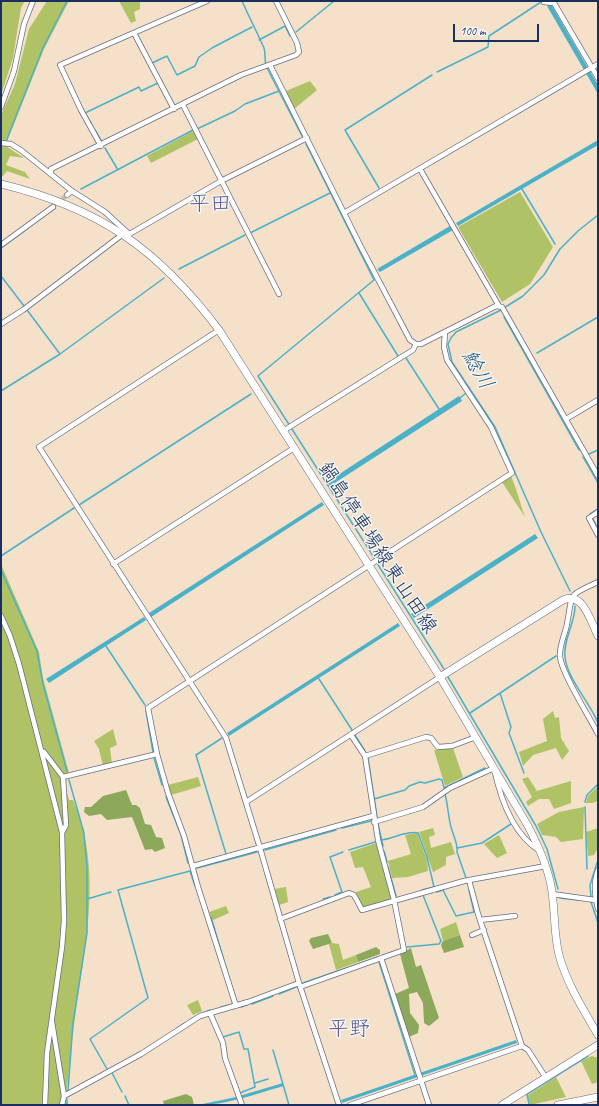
<!DOCTYPE html>
<meta charset="utf-8">
<style>
body{margin:0}
#map{position:relative;width:599px;height:1106px;overflow:hidden;background:#f5e0c9;font-family:Caveat,sans-serif}
canvas{display:block}
.frame{position:absolute;inset:0;border:2px solid #1b2f5e;pointer-events:none}
.scale{position:absolute;left:453px;top:24px;width:86px;height:18px;box-sizing:border-box;border:2px solid #1b2f5e;border-top:0;padding-left:5px;font-size:12px;line-height:14px;white-space:nowrap;color:#1b2f5e;-webkit-text-stroke:3px #f6f6f2;paint-order:stroke}
</style>
<div id="map">
<canvas width="599" height="1106"></canvas>
<div class="frame"></div>
<div class="scale">100 m</div>
</div>
<script>
const ctx = document.querySelector('canvas').getContext('2d');
ctx.lineJoin = 'round';
function fill(path, color) { ctx.fillStyle = color; ctx.fill(path, 'evenodd'); }
function strokePath(path, color, width, dash) { ctx.strokeStyle = color; ctx.lineWidth = width; ctx.lineCap = dash ? 'butt' : 'round'; ctx.setLineDash(dash || []); ctx.stroke(path); }
function drawText(font, color, halo, rows, align = 'center') {
  ctx.font = font + ' Caveat,"Klee One",sans-serif'; ctx.lineWidth = 3; ctx.setLineDash([]); ctx.textBaseline = 'middle'; ctx.strokeStyle = halo; ctx.fillStyle = color; for (const [text, x, y, turn = 0] of rows) {
    ctx.save(); ctx.translate(x, y); ctx.rotate((+turn || 0) * Math.PI / 180); ctx.textAlign = isNaN(turn) ? turn : align; if (halo) ctx.strokeText(text, 0, 0); ctx.fillText(text, 0, 0); ctx.restore();
  }
}
fill(new Path2D(`
 M1 1H25L21 8 13 58 1 95Z
 M47 1H69L44 49 8 139 7 147 24 158 10 156 6 165 25 172 30 179 7 171 3 176H1V115L15 84 29 29Z
 M119 1H140V9L134 12 136 21 131 23Z
 M310 81 317 90 294 109 286 91Z
 M193 131 198 139 151 163 147 156Z
 M520 192 553 247 530 284 502 302 458 227Z
 M511 476C517 490 520 503 525 517L502 482Z
 M1 564 39 652 43 678 69 773 65 785 69 800H73C108 880 78 970 71 1054 70 1067 65 1094 67 1105H1Z
 M553 711 555 718 559 717 561 738 569 751 562 760 556 748 533 755 523 766 519 752 547 741 543 719Z
 M113 729 117 745 110 748 112 764 103 766 99 749 94 741Z
 M453 748 463 777 445 786 434 750Z
 M198 777 201 786 171 795 168 785Z
 M528 777 537 791 571 781V803L554 809 549 799H539L528 806 526 802 532 797 522 779Z
 M598 786V801L592 803H586L588 796Z
 M584 807 583 839 561 842 556 837 542 835 537 824 559 812Z
 M433 828 435 835 429 837 431 848 451 842 455 854 446 857V865L433 872 419 832Z
 M598 828V848L594 855 588 856 586 832Z
 M417 833 427 860 428 871 408 877 392 878 388 861 411 854 405 835Z
 M499 835 507 853 497 858 484 844Z
 M376 843 392 899 363 908 356 892 371 887 363 867 355 868 350 852Z
 M286 887 288 902 279 905 275 889Z
 M226 906 229 913 213 920 209 912Z
 M456 922 460 935 443 941 440 929Z
 M332 943 339 944 343 960 356 955 358 962 336 970 329 944Z
 M198 1000 202 1011 193 1015 187 1005Z
 M592 1056 598 1058V1082L592 1084 581 1061Z
 M556 1077 566 1097 530 1105 528 1095Z`), '#afc266');
fill(new Path2D(`
 M126 790 132 805H136L140 808 145 824 151 825 156 837 162 838 165 848 155 852 152 849 145 850 132 817 107 820 101 814 89 816 84 812 85 807H91L103 796Z
 M328 934 332 943 313 949 309 941 311 938Z
 M460 935 464 947 444 953 441 945 443 941Z
 M376 947 380 950V954L358 962 356 955Z
 M411 948 416 967 421 965 439 1018 429 1026 424 1023 423 1003 417 992 409 994 410 1013 419 1025 418 1033 409 1037 395 994 409 988 400 954Z
 M186 1094 192 1097 194 1105H164L163 1101Z`), '#8ba85b');
fill(new Path2D(`
 M551 4 598 85V94L547 6Z
 M598 140V145L458 226 456 223Z
 M450 226 453 230 380 272 377 269Z
 M459 396 462 401 330 486 327 482Z
 M322 502 324 505 151 617 149 613Z
 M535 534 538 538 414 618 411 614Z
 M144 617 146 620 49 683 46 679Z
 M398 623 400 626 229 736 227 733Z
 M516 1040 517 1043 342 1103 341 1100Z
 M283 1083 284 1086C255 1094 228 1105 198 1105L236 1097Z`), '#4ab1c9');
strokePath(new Path2D(`
 M242 1C249 17 257 32 264 48 266 53 264 59 266 64
 M296 32 334 1
 M259 40 285 26 290 36
 M152 63 167 56 177 75 195 66 199 57 212 48 252 27
 M267 68 302 136
 M437 72 488 47 489 36 541 2
 M92 125 85 113 139 87 141 91 158 83
 M197 129 235 111 245 104 279 91
 M95 130 102 142
 M7 139 43 48 67 1
 M306 144 374 280 258 376 375 559
 M105 148 118 170
 M379 188 345 130 432 75
 M81 189 193 130
 M522 189 555 244
 M250 233 330 193
 M1 248 27 229
 M179 269 245 235
 M1 276 24 306
 M359 293 398 356
 M27 310 60 354
 M504 317 579 450
 M537 353 598 317
 M406 358 439 409
 M1 391 60 354 164 278
 M460 398 466 393
 M589 454 598 450
 M583 457 598 483
 M79 505 251 394
 M590 514 598 509
 M593 519 598 529
 M1 556 74 508
 M377 563 444 669
 M1 570 37 651 43 684 67 771
 M570 591 541 532 495 427 452 362 448 344 451 338 456 332 499 311 523 296 544 275 560 249 578 231 598 215
 M575 606C575 624 563 639 565 657 567 679 590 702 598 723
 M106 646 145 705
 M448 677 536 826 547 849 558 889
 M319 679 352 730
 M500 693 511 727 509 733 524 773
 M146 711 153 752
 M470 713 556 656
 M355 735 365 751
 M222 738 196 755 226 854
 M154 758 162 785
 M368 758 377 817
 M445 794C448 805 448 816 451 827 453 835 458 843 457 852L466 878
 M166 797 181 835 188 863
 M374 799 405 790 409 786 420 782 425 783 439 779 442 780 444 788 485 768
 M585 802 587 795 598 784
 M585 807 587 869
 M378 824 383 846
 M342 828 371 821
 M381 840C393 839 407 830 418 833L427 857 434 887 422 890
 M457 848 482 843 511 824
 M265 850 336 830
 M349 850 375 842
 M384 851 387 862
 M388 867 396 896
 M197 868 257 852
 M437 892 443 890 456 916 474 912 469 890
 M335 895 342 892 330 857 343 852
 M560 898 578 900
 M591 898 590 885 598 860
 M87 899 111 892
 M323 899 330 897
 M591 902 598 923
 M211 917 230 981
 M407 947 439 944 441 941 423 895 417 897
 M379 962 415 1075
 M303 983 401 949
 M279 994 296 987
 M252 1004 273 996
 M221 1007 233 1004
 M241 1007 247 1005
 M191 1019 210 1010
 M177 1028 185 1023
 M223 1037 239 1032 244 1049H248L255 1087 240 1093
 M273 1050 289 1105
 M107 1069 90 1039 148 998 118 890 190 871 195 886
 M112 1073 122 1092
 M255 1083 268 1079
 M68 1091 73 1023 87 933V868L84 833 69 780
 M125 1096 129 1105
 M529 1104 527 1094 588 1056
 M67 1105V1099`), '#4ab1c9', 1.5);
strokePath(new Path2D(`
 M57 203 67 195`), '#c9bdb4', 4.5, [4.5, 2]);
const street = new Path2D(`
 M544 2 554 3 598 78
 M134 33 174 109
 M270 65 360 245 410 340 416 344H421L496 306 502 307 598 476
 M183 105 279 294
 M1 107 14 71 24 24 33 1
 M1 143 11 144 22 151 72 191 105 212 129 234
 M101 146 81 110 60 65 207 1
 M420 169 499 306
 M51 173V169L241 75 296 55 299 52 297 43 276 1
 M67 195 72 191
 M344 213 598 64
 M126 236 221 181 307 138
 M1 245 53 207
 M1 324 23 310 123 234
 M219 330 39 447 226 738 260 848 299 983 339 1105
 M566 419 598 400
 M283 431 413 350 416 344
 M598 512 589 518 598 535
 M113 564 294 448
 M598 582C567 596 573 592 567 624 565 635 559 645 560 657 562 674 589 716 598 734
 M1 616 10 636 19 664 62 832 64 921 62 947 47 1053 45 1105
 M44 752 63 777 66 825 63 831
 M365 756 426 737 431 738 438 747 452 746 476 737
 M63 777 157 754
 M246 802 440 677
 M374 822 423 807 450 788 494 768C500 797 512 834 540 851
 M193 866 373 816
 M598 870C593 883 595 896 598 909
 M469 880 478 914 522 1046
 M552 894 595 900
 M280 919 349 893 354 895 362 910 464 881 546 866
 M480 920 515 916
 M472 935 484 930
 M381 958 429 1105
 M300 987 404 950 394 900 378 840 365 756 351 735
 M236 1006 198 887 184 836 168 793 157 754 148 708 512 473 491 427 447 360 444 347 445 332
 M210 1013 223 1043 225 1058 242 1105
 M52 1022 64 1096 62 1105
 M64 1096 141 1054 200 1016 248 1002 299 983
 M350 1105 522 1046 528 1050 546 1078`);
const secondary = new Path2D(`
 M1 184C100 208 158 249 219 330L440 677 528 826C539 847 549 869 552 892 555 913 554 935 559 955 567 984 583 1009 598 1035
 M440 677 563 600C583 591 590 620 598 636
 M502 1105 598 1045`);
const primary = new Path2D(`
 M558 1105 598 1097`);
strokePath(street, '#676d83', 6);
strokePath(secondary, '#676d83', 8);
strokePath(primary, '#676d83', 8);
strokePath(street, '#fff', 4.5);
strokePath(secondary, '#fff', 7);
strokePath(primary, '#fff', 7);
drawText('20px', '#1b2f5e', '#f6f6f2', [
 ["鍋島停車場線東山田線",377,548,57]
]);
drawText('21px', '#5c5b92', '#f6f6f2', [
 ["平田",210,204],
 ["平野",349,1029]
]);
drawText('italic 21px', '#2b5c83', '#f6f6f2', [
 ["鯰川",477,370,60]
]);
</script>
